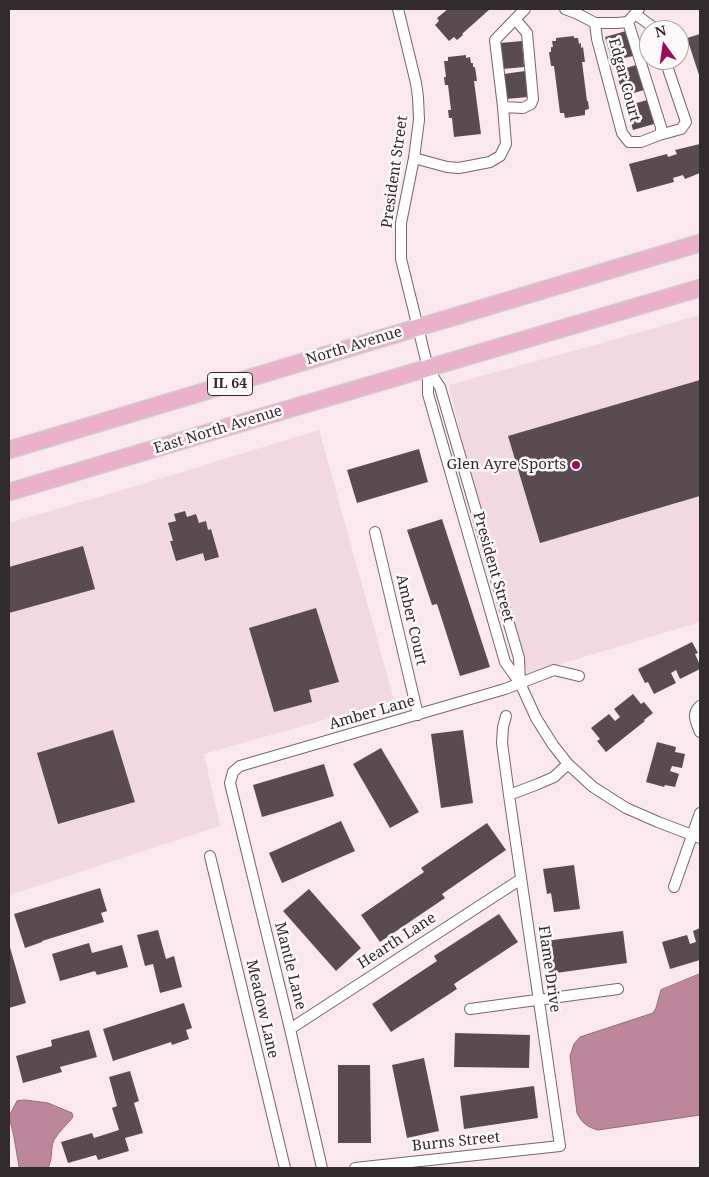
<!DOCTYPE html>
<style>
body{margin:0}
#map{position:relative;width:709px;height:1177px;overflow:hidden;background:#fae8ee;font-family:"Noto Serif",serif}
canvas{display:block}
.frame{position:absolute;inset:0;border:10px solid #322b2e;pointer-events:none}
.north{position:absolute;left:639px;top:20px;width:50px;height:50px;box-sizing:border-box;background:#fdf9fb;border:1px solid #aca7a9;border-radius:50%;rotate:346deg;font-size:14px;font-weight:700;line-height:20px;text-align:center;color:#322b2e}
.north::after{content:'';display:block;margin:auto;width:18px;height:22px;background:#9a0b5c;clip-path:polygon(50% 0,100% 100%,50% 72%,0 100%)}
</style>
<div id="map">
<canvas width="709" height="1177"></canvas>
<div class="frame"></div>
<div class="north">N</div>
</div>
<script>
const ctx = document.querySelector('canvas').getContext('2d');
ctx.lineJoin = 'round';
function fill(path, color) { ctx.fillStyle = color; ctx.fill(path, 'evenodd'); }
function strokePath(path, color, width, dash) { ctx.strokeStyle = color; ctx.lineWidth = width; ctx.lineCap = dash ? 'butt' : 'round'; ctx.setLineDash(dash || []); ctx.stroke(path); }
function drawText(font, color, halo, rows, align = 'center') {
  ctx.font = font + ' "Noto Serif",serif'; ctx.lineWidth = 5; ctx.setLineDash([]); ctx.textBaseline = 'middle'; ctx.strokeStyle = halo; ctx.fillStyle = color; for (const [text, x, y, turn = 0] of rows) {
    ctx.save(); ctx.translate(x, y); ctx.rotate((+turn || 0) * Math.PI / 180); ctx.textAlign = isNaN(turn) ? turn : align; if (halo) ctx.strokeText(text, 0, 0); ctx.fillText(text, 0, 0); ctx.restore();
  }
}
fill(new Path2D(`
 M700 315V622L524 675 480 515 449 385 609 341Z
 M319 430 394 700 204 754 220 826 9 895V523L136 486Z`), '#f2d8e1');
const water = new Path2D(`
 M700 974V1115L598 1130C587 1127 582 1123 577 1113L570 1056 574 1044 580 1037 653 1013 656 1008 661 990Z
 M25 1100 48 1103 72 1113 73 1117C67 1125 59 1131 54 1140 50 1149 53 1159 48 1168H21L19 1167 14 1137 9 1116 17 1101Z`);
fill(water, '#bc869b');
strokePath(water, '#936b7a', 1);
fill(new Path2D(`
 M448 9H490L462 34 463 35 457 40 454 37 449 41 435 25 439 21 437 18Z
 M626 31 633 56 612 61 605 37Z
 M700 34V78L687 38Z
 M574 36V38H578L579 44 581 43V48L583 47 585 62H582L587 101H588L589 109 585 110V115L565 118 564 113H560L554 66H551L549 52H551V47H553L552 41H556V38Z
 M522 41 524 67 503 69 500 43Z
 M466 55V58L470 57 471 63H473V67H475L477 81H474L481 134 454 137 452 118H449L448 110H451L448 85H445L444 77H446L444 61H448V57Z
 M636 65 644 90 623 96 616 71Z
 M525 71 528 97 506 99 504 74Z
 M647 100 654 124 633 130 626 106Z
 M700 144V173L685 179 683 175 673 178 674 182 637 192 629 164 667 154 668 157 677 154 675 150Z
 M700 380V496L540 543 508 436Z
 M419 449 428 482 357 503 347 470Z
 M185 511 187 517 196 514 199 523 206 521 208 530 211 529 219 557 205 561 203 553 176 561 170 541H173L168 523 176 521 174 514Z
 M442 519 490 667 460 676 437 604 432 605 407 530Z
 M83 546 95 589 9 613V567Z
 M316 608 339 682 309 690 312 702 274 712 249 628Z
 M692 642 698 653 695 654 700 665V669L680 679 676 670 671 673 676 683 654 694 648 682 645 683 638 669Z
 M633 694 641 704 644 702 653 713 644 720 645 721 606 752 597 741 600 739 591 728 609 714 615 721 620 717 614 709Z
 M113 730 135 802 58 824 37 753Z
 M463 730 473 803 441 808 431 734Z
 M657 742 676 747 675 752 685 754 682 768 672 766 670 771 679 774 675 787 665 785 664 787 646 782Z
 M381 748 419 812 390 828 353 764Z
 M324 764 334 796 262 817 253 785Z
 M341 821 355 851 282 883 269 853Z
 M487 823 506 850 442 894 445 898 380 942 361 915 424 872 421 868Z
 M574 865 580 909 554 912 551 893 547 894 543 869Z
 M100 888 107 911 101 913 104 922 42 941V942L25 948 14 914Z
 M309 889 361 948 336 971 283 911Z
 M499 914 518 942 454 984 457 989 391 1032 372 1004 437 961 434 956Z
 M700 928V960L670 969 662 942 687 935 690 944 696 942 693 931Z
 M158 930 166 959 174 956 182 987 160 993 153 964 145 966 137 935Z
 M623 931 627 963 549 974 545 941Z
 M89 943 92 953 122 945 128 967 97 975 95 971 60 981 52 954Z
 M9 944 26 1003 9 1008Z
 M184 1003 192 1028 186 1030 189 1039 172 1045 171 1042 113 1061 103 1029Z
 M89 1030 97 1057 60 1067 62 1072 23 1083 16 1056 52 1046 51 1040Z
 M455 1033 530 1035 529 1068 454 1067Z
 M424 1058 439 1131 407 1138 392 1065Z
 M338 1065H370L371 1143H338Z
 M130 1071 139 1101 134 1103 143 1133 125 1138 129 1151 98 1160 96 1155 68 1163 61 1142 92 1133 94 1138 119 1130 112 1108 117 1106 109 1077Z
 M534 1086 538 1118 464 1129 460 1096Z`), '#594b50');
const minor = new Path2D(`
 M398 9 416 83 418 97 419 120 414 158 401 223V259L428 368V394L505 662 520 683 536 718 553 745 568 764 593 787 626 808 658 822 700 838
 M565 9 578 14 595 23H617L628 22 639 9
 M635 14 653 27 654 30
 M595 23 597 39 622 133 629 142H641L659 135 661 131V127L628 22
 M503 107 523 108 531 104 533 99 527 33 515 19
 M659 135 681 129 686 122 665 60
 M414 158 447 167 459 168 490 162 500 156 506 144 503 107 495 40 525 9
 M428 369 440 387 519 658 520 683
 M375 532 418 715
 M700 706C691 714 696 722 700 732
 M506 716 503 727 502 743 509 795
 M210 856 285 1168
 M674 887 700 813
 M470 1009 618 989
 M290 1029 521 879
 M322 1168 290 1029 230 783 233 772 240 766 505 689 554 670 579 676
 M355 1168 560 1146 509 795 538 784 554 777 568 764`);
const primary = new Path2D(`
 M9 450 700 243
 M9 492 214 431 700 288`);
strokePath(minor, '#74656a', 12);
strokePath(primary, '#cecccd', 19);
strokePath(minor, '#fff', 10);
strokePath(primary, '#eab2ca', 16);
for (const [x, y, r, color] of [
 [576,465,5,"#9a0b5c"]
]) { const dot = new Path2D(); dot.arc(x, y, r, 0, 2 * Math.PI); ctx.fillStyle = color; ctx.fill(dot); strokePath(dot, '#fdf9fb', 2); }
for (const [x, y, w] of [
 [230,384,45]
]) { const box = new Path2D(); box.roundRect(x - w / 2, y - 11.5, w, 23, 4); ctx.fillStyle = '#fdf9fb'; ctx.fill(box); strokePath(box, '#322b2e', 1); }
drawText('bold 14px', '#322b2e', null, [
 ["IL 64",230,384]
]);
drawText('15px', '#322b2e', '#fdf9fb', [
 ["Edgar Court",624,80,75],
 ["President Street",395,172,-82],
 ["North Avenue",354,346,-17],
 ["East North Avenue",218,430,-17],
 ["President Street",493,567,74],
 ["Amber Court",411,620,77],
 ["Amber Lane",372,713,-16],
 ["Hearth Lane",397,941,-33],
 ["Mantle Lane",290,966,76],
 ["Flame Drive",549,969,82],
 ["Meadow Lane",262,1009,77],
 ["Burns Street",456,1142,-6]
]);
drawText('15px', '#322b2e', '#fdf9fb', [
 ["Glen Ayre Sports",566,465]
], 'right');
</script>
